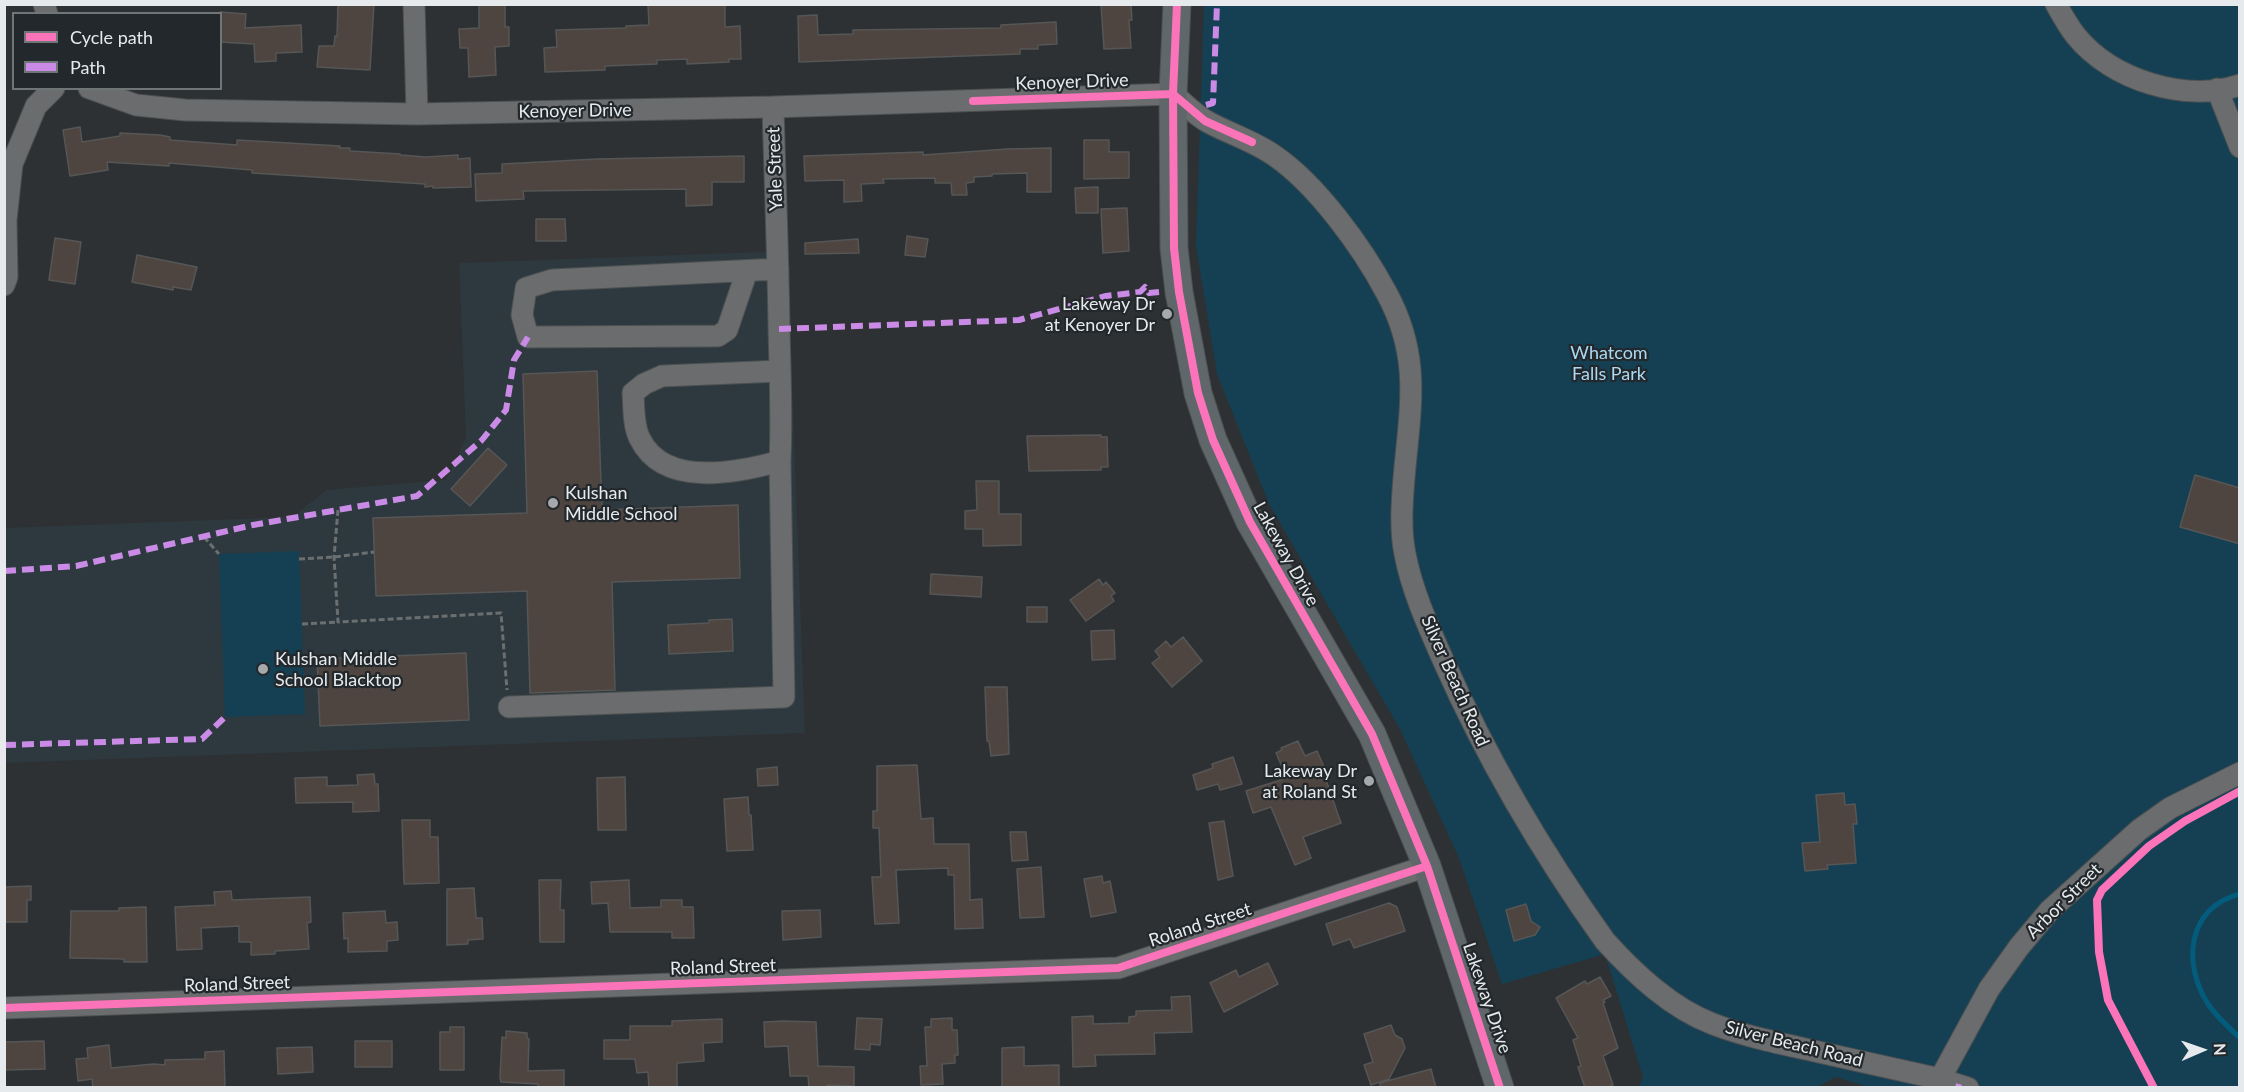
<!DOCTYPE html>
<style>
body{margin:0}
#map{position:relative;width:2244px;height:1092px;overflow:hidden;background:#2e3133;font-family:Lato,sans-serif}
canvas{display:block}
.frame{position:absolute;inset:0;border:6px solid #e6eaec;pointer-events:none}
.legend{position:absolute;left:12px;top:12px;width:210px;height:78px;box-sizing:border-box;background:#22282b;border:2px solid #707678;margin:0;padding:8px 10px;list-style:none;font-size:18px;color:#e6eaec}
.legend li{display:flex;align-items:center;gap:12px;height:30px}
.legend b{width:30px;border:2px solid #707678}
.north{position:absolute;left:2172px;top:1020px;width:60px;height:60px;-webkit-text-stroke:4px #22282b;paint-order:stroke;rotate:88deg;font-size:16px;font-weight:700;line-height:24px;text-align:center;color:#e6eaec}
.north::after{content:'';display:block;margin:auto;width:21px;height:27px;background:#e6eaec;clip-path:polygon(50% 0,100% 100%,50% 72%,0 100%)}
</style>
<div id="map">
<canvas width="2244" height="1092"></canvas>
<div class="frame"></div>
<ul class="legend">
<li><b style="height:8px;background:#fb73b8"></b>Cycle path</li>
<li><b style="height:8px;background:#ca8be6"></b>Path</li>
</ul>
<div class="north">N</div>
</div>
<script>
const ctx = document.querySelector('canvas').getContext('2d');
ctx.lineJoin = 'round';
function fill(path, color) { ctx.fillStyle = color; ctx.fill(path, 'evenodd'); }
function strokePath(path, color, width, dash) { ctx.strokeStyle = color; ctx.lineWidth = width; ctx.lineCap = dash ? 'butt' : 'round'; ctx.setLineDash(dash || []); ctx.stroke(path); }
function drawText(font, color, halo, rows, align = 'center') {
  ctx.font = font + ' Lato,sans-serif'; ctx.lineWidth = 4.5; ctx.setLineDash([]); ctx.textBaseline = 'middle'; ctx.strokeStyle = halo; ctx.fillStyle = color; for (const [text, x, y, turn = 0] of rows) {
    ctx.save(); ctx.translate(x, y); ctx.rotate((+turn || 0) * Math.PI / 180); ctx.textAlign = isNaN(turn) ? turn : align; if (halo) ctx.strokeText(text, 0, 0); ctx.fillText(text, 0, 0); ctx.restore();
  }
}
fill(new Path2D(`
 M787 251 805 733 5 763 4 528 293 517 326 490 446 480 466 437 459 263Z`), '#2d393f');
fill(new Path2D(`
 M1204 5H2239V1087L1871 1088 1836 1077 1817 1087H1639L1643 1077 1605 954 1502 984 1459 858 1400 729 1269 504 1217 374 1196 246Z
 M299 551 305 714 225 717 219 554Z`), '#154054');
strokePath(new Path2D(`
 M2240 894C2187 907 2182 964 2208 1004 2217 1017 2228 1027 2240 1038`), '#045c7d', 5);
const building = new Path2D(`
 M338 4H374L370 70 317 67 319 46H334L335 36 337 37Z
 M479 4H505V27H509V46L495 47 496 75 469 77 468 48H460L459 29 479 28Z
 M648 4H725V27L740 26 741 59H729V62L687 64V59L657 60V64L605 66V70L545 72 544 48 557 47 556 30 626 28V26L649 25Z
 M1101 4H1131L1132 20H1129L1131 48 1104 49Z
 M220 12 246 14 245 28 301 25 302 52 276 53V61L255 62 254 44 220 42Z
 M817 15 818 35 853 34V30L1001 28V25L1056 22 1057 44 1038 45V49H1020V54L799 62 798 16Z
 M80 127 82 142 120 136V133L160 135 170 137V140L237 145V140L340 146 339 148H350V151L400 154V155L426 157 458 155V159L470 158 471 187 433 188V186L425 187V184L252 173V170L169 163V166L107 162 108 170 70 176 63 130Z
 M1084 140H1109V152H1129V178L1084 179Z
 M1051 148V192H1027V173L992 174V176L974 177V182L966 183 967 195H952L951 183H935V178L883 179 884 183 861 184 862 201 844 202V180L805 181 804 156 923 152V155L1008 149Z
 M744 156V182H712V205L686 206V189L523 191 524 199 476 201 475 174 502 173V164L597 159Z
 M1098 187V213H1076L1075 188Z
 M1127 208 1129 251 1103 253 1101 209Z
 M536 219H565L566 241H536Z
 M907 236 928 239 925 257 905 255Z
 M55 238 81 242 75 284 49 280Z
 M858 239 859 253 805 254V243Z
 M137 255 197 267 191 290 173 287V290L132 282Z
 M597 371 602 510 738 505 740 578 612 582 615 690 530 693 527 591 376 596 373 518 527 513 523 374Z
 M1101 435V437H1107L1108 467H1101V470L1029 471 1027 436Z
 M488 448 507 465 470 506 451 489Z
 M2195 475 2240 488V544L2180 527Z
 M976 481H999V514H1021V545L983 546V529H965V511L977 510Z
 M931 574 982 577 981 597 930 594Z
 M1099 579 1103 585 1106 582 1115 593 1111 596 1114 601 1086 621 1070 600Z
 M1027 607H1047V622H1027Z
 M732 619 733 651 669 654 668 625 709 623V620Z
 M1114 630 1115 659 1092 660 1091 631Z
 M1183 637 1202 661 1172 687 1152 663 1160 657 1155 651 1166 641 1171 647Z
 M466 653 469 720 320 726 317 659Z
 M985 687H1007L1009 754 991 756 989 741H987Z
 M1298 741 1305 756 1317 751 1328 776 1325 777 1341 823 1303 837 1311 858 1295 865 1271 807 1253 813 1246 791 1287 778 1276 753 1282 750 1281 748Z
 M1233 757 1242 784 1220 790 1218 784 1197 790 1193 775 1213 768 1212 764Z
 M917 765 921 819 933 818 934 844H969L970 900 982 899 983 928 955 929 954 875H948V868L896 870 899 923 875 924 872 877H881L879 828H873V811H877V766Z
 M777 767 778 785 758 786 757 769Z
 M374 774 375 784H378L379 811 353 812V802L296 803 295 778 327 777V786L358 785 357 775Z
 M625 777 626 830H598L597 778Z
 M1844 793 1845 805 1855 804 1857 824H1853L1856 863 1827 865 1828 869 1805 871 1802 843 1820 842 1816 795Z
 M748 797 749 815H751L753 850 727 851 724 799Z
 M402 820H430V837H438L439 883 404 884Z
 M1224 821 1233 876 1218 880 1209 823Z
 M1010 832H1026L1028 860 1012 861Z
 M1041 867 1044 917 1020 918 1017 869Z
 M1102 876 1103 883 1110 881 1116 912 1091 917 1084 879Z
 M539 880H561L560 910H564V942H540Z
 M629 880 630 908 661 907V900H682V907H693L694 938H672V932H610L608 903 592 904 591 882Z
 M31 886V900H27V922H4V887Z
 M474 888 476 918H482L483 939 468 940V944L447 945V889Z
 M231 891 232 900 310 897 311 922 307 923 309 949 275 951V954L251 955V942H239V926L201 928 202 949 177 950 175 907 215 905 214 892Z
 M1389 903 1397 907 1405 931 1354 948 1350 939 1333 945 1326 924Z
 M1526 904 1531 921 1540 927 1535 935 1514 941 1506 910Z
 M146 907 147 962H124V959L70 958 71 911H119V908Z
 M820 910 821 937 783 940 782 911Z
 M385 911 386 923 397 922 398 940 387 941V951L348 952V938L344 939 343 913Z
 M1268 963 1278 984 1224 1012 1210 983 1236 970 1239 977Z
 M1600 977 1611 996 1603 1000 1605 1002 1603 1003 1618 1048 1603 1056 1613 1085 1605 1088H1585L1578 1067 1581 1066 1573 1040 1578 1038 1556 998 1585 981 1587 984Z
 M1190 996 1192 1032 1154 1033 1155 1054 1095 1055 1096 1066 1073 1067 1072 1017 1093 1016V1024L1129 1023V1017L1136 1016V1011L1172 1010 1171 997Z
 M857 1018 882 1019 880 1045 870 1044V1050L855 1049Z
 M952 1018V1030H957L958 1055H955V1063L942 1064 943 1084 921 1085 920 1066H927L925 1027H931V1019Z
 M722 1019V1042L703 1043 704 1061 677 1063V1088H649L648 1072 637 1073 635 1059H604V1040H630V1026H672V1021Z
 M784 1021 816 1022 818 1066 854 1067V1086L827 1085V1088H809L808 1076H790L788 1046 765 1047 764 1022Z
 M1391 1025 1395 1035 1402 1039 1405 1048 1389 1079 1371 1085 1364 1065 1373 1062 1364 1034Z
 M450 1027H464V1070H440V1032H450Z
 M506 1031 527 1033V1038L529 1039 528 1071 564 1070V1088H538V1084L501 1082 500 1077 502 1037 506 1038Z
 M44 1041 45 1069 4 1070V1042Z
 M355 1041H392V1067H355Z
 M109 1045 111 1068 154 1064 165 1065V1060L205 1059V1052L224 1051 225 1088H93L92 1079 78 1081 76 1059 88 1058 87 1048Z
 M312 1047 313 1072 278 1074 277 1048Z
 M1024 1047V1066L1059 1065V1088H1002V1048Z
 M1431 1069 1436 1088H1380V1083Z`);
fill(building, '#4e4540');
strokePath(building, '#565656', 1.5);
const minor = new Path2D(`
 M44 4 47 14
 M414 4 417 114
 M2056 4C2062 15 2068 26 2076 36 2112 80 2185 103 2240 85
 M89 88 136 105 185 110 417 114 773 107 1173 94C1184 103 1195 115 1208 122 1230 134 1254 141 1275 156 1317 185 1362 247 1386 292 1422 357 1410 408 1404 478 1402 502 1400 530 1405 554 1412 591 1429 628 1444 662 1488 761 1543 854 1605 941 1635 974 1671 1008 1713 1024 1744 1036 1778 1043 1810 1050 1853 1060 1896 1069 1940 1079L1968 1088
 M2217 89 2240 147
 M773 107C775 181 778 254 779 328 780 372 782 417 780 461 737 473 664 488 640 439 633 426 634 407 633 393L644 384 662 376 780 371
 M747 271 727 330 718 336 528 337 522 315 526 288 552 280 778 269
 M4 285 7 277 6 220 12 164 36 106 54 88
 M509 707 784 697 780 461
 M4 1008 1118 968 1427 866
 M1940 1079 1989 989 2019 947 2050 910 2139 830 2170 808 2240 773`);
const major = new Path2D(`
 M1177 4 1173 94 1174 248 1179 292 1198 393 1213 440 1250 522 1372 734 1427 866 1500 1088`);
strokePath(minor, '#4c5051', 23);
strokePath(major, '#4c5051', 29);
strokePath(new Path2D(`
 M338 510 334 557 338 622 501 613 507 690
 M204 537 219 554
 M299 559 334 557 374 552
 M302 624 338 622`), '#6c6f70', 3, [6, 3]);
strokePath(minor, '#6a6c6e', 21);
strokePath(major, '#60676a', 27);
strokePath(new Path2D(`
 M1206 105 1213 103 1217 4
 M779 329 1019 320 1106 296 1140 292 1145 287 1149 293 1159 292
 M4 571 76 566 253 525 417 496 482 440 506 410 514 360 528 337
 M4 745 202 739 225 717
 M1958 1088 1959 1084`), '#ca8be6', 6, [12, 6]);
strokePath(new Path2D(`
 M1177 4 1173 94 1174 248 1179 292 1198 393 1213 440 1250 522 1372 734 1427 866 1500 1088
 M1173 94 1205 121 1252 142
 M973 101 1173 94
 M4 1008 1118 968 1427 866
 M2154 1088 2108 1000 2099 952 2097 900 2102 890 2149 846 2185 821 2240 791`), '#fb73b8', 8);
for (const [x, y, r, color] of [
 [1167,314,6,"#a6a9ab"],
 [553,503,6,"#a6a9ab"],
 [263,669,6,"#a6a9ab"],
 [1369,781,6,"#a6a9ab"]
]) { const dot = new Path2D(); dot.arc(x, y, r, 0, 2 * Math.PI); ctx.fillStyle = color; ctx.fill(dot); strokePath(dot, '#22282b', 2); }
drawText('18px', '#e6eaec', '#22282b', [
 ["Kenoyer Drive",1072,82,-2],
 ["Kenoyer Drive",575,111,-1],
 ["Yale Street",775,169,-92],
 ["Lakeway Drive",1286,554,61],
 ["Silver Beach Road",1455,681,66],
 ["Arbor Street",2064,901,-45],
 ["Roland Street",1200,925,-18],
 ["Roland Street",723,967,-2],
 ["Roland Street",237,984,-2],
 ["Lakeway Drive",1487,998,71],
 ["Silver Beach Road",1794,1044,14]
]);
drawText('18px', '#e6eaec', '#22282b', [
 ["Lakeway Dr",1155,304],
 ["at Kenoyer Dr",1155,325],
 ["Kulshan",565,493,"left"],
 ["Middle School",565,514,"left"],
 ["Kulshan Middle",275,659,"left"],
 ["School Blacktop",275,680,"left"],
 ["Lakeway Dr",1357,771],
 ["at Roland St",1357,792]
], 'right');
drawText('18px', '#abd9f3', '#22282b', [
 ["Whatcom",1609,353],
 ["Falls Park",1609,374]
]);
</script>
